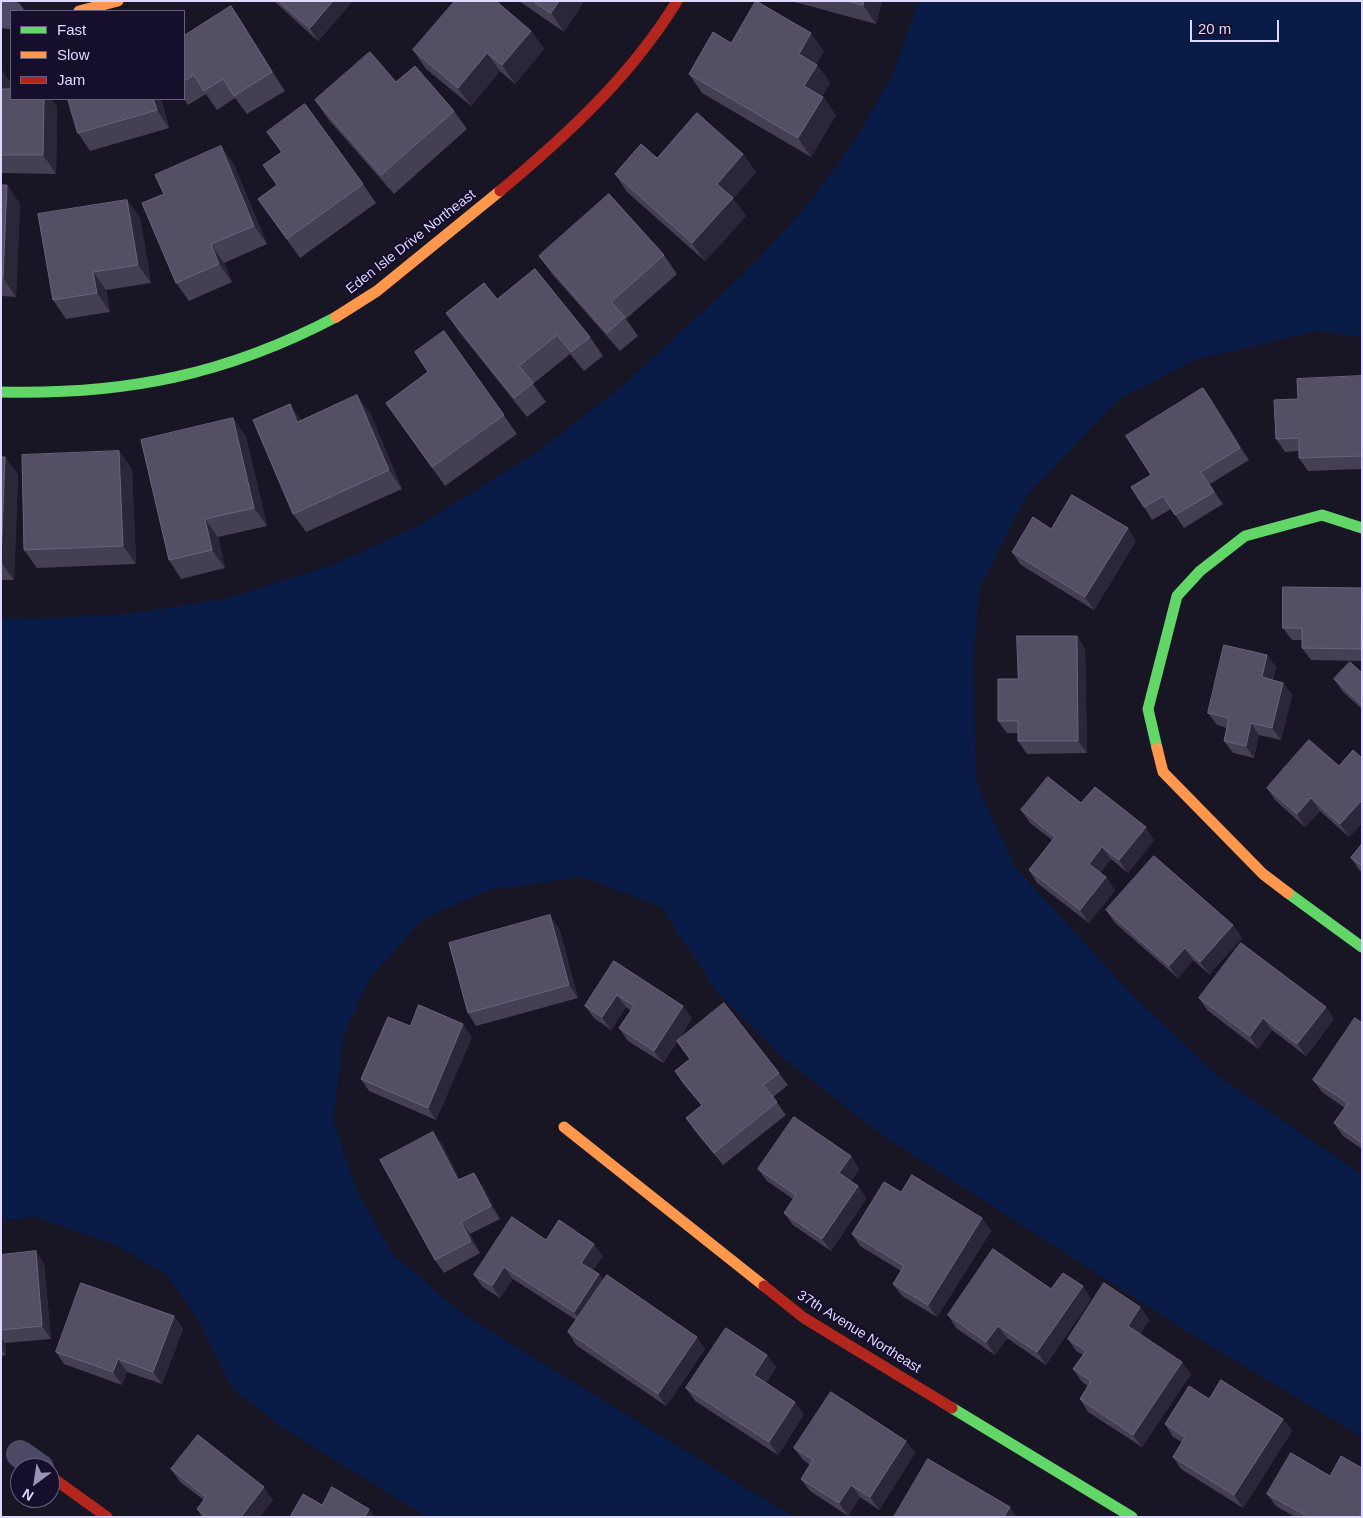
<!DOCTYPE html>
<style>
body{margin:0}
#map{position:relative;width:1363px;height:1518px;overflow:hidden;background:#181525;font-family:Arial,sans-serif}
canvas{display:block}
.frame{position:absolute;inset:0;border:2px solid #dfd9ff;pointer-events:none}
.legend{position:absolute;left:10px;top:10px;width:175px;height:90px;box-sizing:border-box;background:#150f2b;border:1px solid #666080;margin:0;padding:6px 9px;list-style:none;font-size:15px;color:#dfd9ff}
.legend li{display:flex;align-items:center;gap:10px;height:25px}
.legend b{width:25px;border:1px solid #666080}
.north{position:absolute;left:10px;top:1458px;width:50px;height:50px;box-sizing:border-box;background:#150f2b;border:1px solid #666080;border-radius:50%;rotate:211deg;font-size:14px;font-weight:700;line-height:20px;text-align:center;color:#dfd9ff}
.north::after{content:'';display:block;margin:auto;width:18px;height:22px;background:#9994b3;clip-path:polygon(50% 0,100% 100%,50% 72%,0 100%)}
.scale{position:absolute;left:1190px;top:20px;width:89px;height:22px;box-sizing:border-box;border:2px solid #dfd9ff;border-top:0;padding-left:6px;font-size:15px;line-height:18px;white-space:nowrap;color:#dfd9ff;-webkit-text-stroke:4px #150f2b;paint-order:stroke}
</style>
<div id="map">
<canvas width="1363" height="1518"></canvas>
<div class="frame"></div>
<ul class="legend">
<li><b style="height:6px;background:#63d668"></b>Fast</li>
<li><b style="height:6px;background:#ff974d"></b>Slow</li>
<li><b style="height:6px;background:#b3261e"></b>Jam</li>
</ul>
<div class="north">N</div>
<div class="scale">20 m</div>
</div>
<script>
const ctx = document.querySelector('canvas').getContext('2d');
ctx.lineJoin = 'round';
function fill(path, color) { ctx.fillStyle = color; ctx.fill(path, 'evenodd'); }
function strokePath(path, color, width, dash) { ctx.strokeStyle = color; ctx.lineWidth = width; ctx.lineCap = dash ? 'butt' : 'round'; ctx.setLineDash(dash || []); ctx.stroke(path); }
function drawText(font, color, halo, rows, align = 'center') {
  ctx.font = font + ' Arial,sans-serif'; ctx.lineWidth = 4.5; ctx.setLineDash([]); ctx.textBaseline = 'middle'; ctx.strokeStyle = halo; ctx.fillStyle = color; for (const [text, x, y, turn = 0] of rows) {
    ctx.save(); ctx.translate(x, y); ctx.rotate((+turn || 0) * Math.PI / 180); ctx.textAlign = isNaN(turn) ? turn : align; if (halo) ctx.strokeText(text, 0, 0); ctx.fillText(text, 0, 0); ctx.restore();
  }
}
fill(new Path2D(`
 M919 1H1362V337L1317 331 1196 359 1119 399 1026 496 979 589 973 664 976 783 1016 868 1130 993 1219 1077 1362 1175V1437L1191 1334 885 1137 784 1059 719 994 661 907 583 877 488 890 422 920 369 979 344 1034 333 1119 356 1189 392 1254 464 1315 793 1517H427L280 1426 232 1388 198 1320 168 1276 114 1244 34 1217 1 1221V618L33 619 128 614 225 599 332 565 418 526 537 452 620 388 753 265 811 201 855 139 892 77Z`), '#091c48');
strokePath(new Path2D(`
 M1 14 11 15
 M20 1454 40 1468`), '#4d4a66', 28);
strokePath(new Path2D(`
 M1 392C125 395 226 375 336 317
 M1157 748 1148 709 1177 596 1200 571 1245 536 1322 515 1362 528
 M1288 893 1362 947
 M952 1408 1132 1517`), '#63d668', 11);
strokePath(new Path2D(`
 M79 11 118 1
 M336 317 377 291 500 191
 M1157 748 1163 772 1263 874 1288 893
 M564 1127 764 1286`), '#ff974d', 11);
strokePath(new Path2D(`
 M500 191C567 135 631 76 677 1
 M764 1286 804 1318 952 1408
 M50 1476 107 1517`), '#b3261e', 11);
fill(new Path2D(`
 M274 1H353L318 41Z
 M519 1H584L564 32Z
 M791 1H882L876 24Z
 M231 6 244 25 285 91 247 114 235 98 217 110 206 94 188 105 184 99V36Z
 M531 31 544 49 515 84 500 71 471 106 426 69 413 50Z
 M731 43 824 51 816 64 830 83 822 96 836 115 811 157 702 93 689 74Z
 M1 70 11 84V99H51L57 107 56 174 1 173Z
 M68 99H161L169 128 90 151 78 133Z
 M315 100 454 111 467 129 394 194 328 119Z
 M267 132 363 184 376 203 300 258 258 199 277 186 281 152Z
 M221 146 234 165 267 244 224 263 232 282 189 301 176 283 164 194Z
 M743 154 756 172 733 199 746 216 705 261 627 192 615 174 657 158Z
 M1 185H7L20 204 16 297 1 296Z
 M127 200 140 218 151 283 106 290 110 312 66 319 53 300Z
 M664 255 677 274 626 319 638 336 620 351 552 274 539 256Z
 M497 299 590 337 603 356 584 371 570 354 533 384 546 402 527 417 459 332 446 313Z
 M444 331 517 434 445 486 386 403 428 372Z
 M1362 376V469L1308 471 1299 458V451L1285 452 1276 439Z
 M1203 388 1212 400 1249 460 1210 484 1223 504 1184 528 1171 509 1152 520 1144 507 1151 475Z
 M370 413 402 489 306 532 293 514 301 420Z
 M233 418 246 437 267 526 218 537 225 568 181 579 169 560Z
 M119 451 132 470 136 564 37 568 24 550Z
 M1 457H5L18 475 14 580H1Z
 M1051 529 1136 541 1094 610 1021 565 1012 552Z
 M1362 588V661L1311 660 1302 648V640H1292L1283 628Z
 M1077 636 1085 649 1087 753 1027 754 1018 741V733H1007L998 721 1018 679Z
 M1267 655 1276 667 1273 680 1283 683 1292 695 1281 740 1259 735 1254 758 1233 753 1224 741 1227 728 1217 725 1208 713Z
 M1362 673V709L1343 692 1334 679Z
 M1362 758V823L1349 837 1320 811 1305 827 1275 800 1267 788 1339 766Z
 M1081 803 1154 840 1128 873 1111 859 1100 873 1106 877 1115 890 1089 923 1037 883 1029 870 1052 840 1030 823 1021 810Z
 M1362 844V872L1360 871 1351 858Z
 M1106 910 1233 925 1242 938 1209 974 1193 960 1178 978 1115 923Z
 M559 928 578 998 476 1026 468 1013Z
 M614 961 692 1018 678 1041 779 1073 788 1085 773 1097 786 1115 723 1165 695 1131 686 1118 702 1106 683 1084 675 1071 690 1059 677 1042 663 1063 628 1041 619 1028 631 1011 626 1007 611 1030 594 1018 585 1006Z
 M1199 998 1334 1019 1306 1056 1272 1030 1258 1049 1207 1010Z
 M1362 1023V1149L1343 1136 1334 1123 1345 1108 1322 1092 1313 1080Z
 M410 1026 472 1037 436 1120 369 1091 361 1079Z
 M442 1144 460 1180 482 1185 500 1219 470 1234 480 1253 444 1273 435 1260Z
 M851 1156 859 1169 851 1181 858 1186 866 1199 831 1251 793 1225 784 1213 793 1199 767 1181 758 1169Z
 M901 1192 982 1218 991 1231 937 1317 902 1296 893 1284 901 1271 860 1246 852 1234Z
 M546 1240 603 1256 593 1270 599 1274 603 1280 705 1349 666 1406 576 1345 568 1332 576 1320 513 1279 500 1298 483 1287 474 1275Z
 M1 1255 44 1264 51 1339 5 1343 6 1355 1 1356Z
 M1091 1299 1046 1365 1007 1338 995 1355 956 1328 948 1315Z
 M1140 1307 1149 1320 1140 1334 1191 1374 1142 1447 1088 1412 1080 1399 1088 1386 1082 1382 1073 1369 1083 1355 1076 1351 1068 1339Z
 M174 1316 183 1329 162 1384 127 1372 122 1385 64 1364 56 1352Z
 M767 1355 776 1367 766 1383 804 1414 778 1455 695 1401 686 1388Z
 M1209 1399 1283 1419 1292 1431 1243 1508 1181 1469 1173 1457 1182 1442 1173 1437 1165 1424Z
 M906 1441 915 1453 879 1510 860 1497 848 1516 810 1491 801 1479 810 1465 803 1460 794 1448Z
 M171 1469 273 1500 260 1517H202L197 1509 204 1500 180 1482Z
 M1330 1476 1362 1517H1295L1276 1506 1267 1494Z`), '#443f53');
fill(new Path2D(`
 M333 1H353L318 41 310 28Z
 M559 1H584L564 32 551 13Z
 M864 1H882L876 24 863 5Z
 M231 6 244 25 285 91 272 72Z
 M531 31 544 49 515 84 502 65Z
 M811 33 824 51 811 73 799 54Z
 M487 53 500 71 471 106 458 88Z
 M817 65 830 83 817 104 804 86Z
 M1 70 11 84V99L1 92Z
 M823 97 836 115 811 157 798 138Z
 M44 99H51L57 107 56 174 43 155Z
 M153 99H161L169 128 157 110Z
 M221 146 234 165 267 244 254 226Z
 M743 154 756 172 733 199 746 216 705 261 692 243 717 184Z
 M7 185 20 204 16 297 3 278Z
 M127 200 140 218 151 283 138 265Z
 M211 244 224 263 232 282 219 264Z
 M93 272 106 290 110 312 97 293Z
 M1203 388 1212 400 1249 460 1240 448Z
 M357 395 370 413 402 489 389 470Z
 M290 404 303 423 297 422Z
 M233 418 246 437 267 526 254 508Z
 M119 451 132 470 136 564 123 546Z
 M5 457 18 475 14 580 1 562Z
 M1201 472 1210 484 1223 504 1214 492Z
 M205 519 218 537 225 568 212 550Z
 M1128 528 1136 541 1094 610 1085 597Z
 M1077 636 1085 649 1087 753 1078 741Z
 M1267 655 1276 667 1270 690 1262 677Z
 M1283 683 1292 695 1281 740 1272 728Z
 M1251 723 1259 735 1254 758 1246 746Z
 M1311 798 1320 811 1305 827 1297 814Z
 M1362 800V823L1349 837 1340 824Z
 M1146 827 1154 840 1128 873 1119 860Z
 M1102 847 1111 859 1098 876 1089 864Z
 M1106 877 1115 890 1089 923 1080 910Z
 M550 915 559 928 578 998 569 985Z
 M1233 925 1242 938 1209 974 1200 962Z
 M1185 948 1193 960 1178 978 1169 966Z
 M617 995 626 1007 611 1030 602 1017Z
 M683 1006 692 1018 663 1063 654 1051Z
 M1326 1007 1334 1019 1306 1056 1297 1044Z
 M1263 1018 1272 1030 1258 1049 1250 1036Z
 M463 1024 472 1037 436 1120 428 1108Z
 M433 1132 442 1144 467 1193 458 1180Z
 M851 1156 859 1169 848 1186 839 1173Z
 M474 1173 482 1185 500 1219 491 1206Z
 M858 1186 866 1199 831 1251 822 1239Z
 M982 1218 991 1231 937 1317 928 1305Z
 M461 1222 470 1234 480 1253 471 1241Z
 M594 1244 603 1256 590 1275 581 1263Z
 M36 1251 44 1264 51 1339 42 1326Z
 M504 1267 513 1279 500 1298 492 1286Z
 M599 1274 608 1287 583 1325 574 1312Z
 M1083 1286 1091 1299 1046 1365 1037 1352Z
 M1140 1307 1149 1320 1137 1338 1128 1326Z
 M174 1316 183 1329 162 1384 153 1372Z
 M998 1326 1007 1338 995 1355 986 1342Z
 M697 1337 705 1349 666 1406 658 1394Z
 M1 1338 5 1343 6 1355 1 1349Z
 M767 1355 776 1367 762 1388 754 1375Z
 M118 1359 127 1372 122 1385 113 1372Z
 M1182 1362 1191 1374 1142 1447 1133 1435Z
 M795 1402 804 1414 778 1455 769 1442Z
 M1283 1419 1292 1431 1243 1508 1234 1495Z
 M906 1441 915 1453 879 1510 870 1497Z
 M851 1485 860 1497 848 1516 839 1503Z
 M264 1487 273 1500 260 1517H241Z
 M1010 1507 1017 1517H1004Z
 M369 1509 375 1517H365Z`), '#2b2739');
const building = new Path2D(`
 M279 1H333L310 28Z
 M455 1H496L531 31 502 65 487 53 458 88 413 50Z
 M533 1H559L551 13Z
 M756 1 811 33 799 54 817 65 804 86 823 97 798 138 689 74 713 32 731 43Z
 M848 1H864L863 5Z
 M231 6 272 72 234 96 223 79 204 91 194 75 184 81V36Z
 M370 52 396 82 415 66 454 111 381 175 315 100Z
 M1 89H11V99H44L43 155H1Z
 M68 99H153L157 110 78 133Z
 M305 104 363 184 287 239 258 199 277 185 263 165 282 152 267 132Z
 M697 113 743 154 717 184 733 198 692 243 615 174 641 144 657 158Z
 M221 146 254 226 211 244 219 264 176 283 142 203 164 194 155 175Z
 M1 185H7L3 278H1Z
 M609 194 664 255 611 302 625 317 607 333 539 256Z
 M127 200 138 265 93 272 97 293 53 300 38 214Z
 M535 269 590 337 571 352 557 335 519 366 533 383 514 398 446 313 484 283 497 299Z
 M444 331 504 415 432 467 386 403 428 372 415 352Z
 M1362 376V456L1299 458V438L1276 439 1274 400 1298 399 1297 379Z
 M1203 388 1240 448 1201 472 1214 492 1175 515 1163 496 1144 507 1131 487 1151 475 1126 436Z
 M357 395 389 470 293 514 253 420 290 404 297 422Z
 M233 418 254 508 205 519 212 550 169 560 141 440Z
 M119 451 123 546 24 550 22 455Z
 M1 457H5L1 559Z
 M1072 495 1128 528 1085 597 1012 552 1033 517 1051 529Z
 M1283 587 1362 588 1361 649 1302 648V628H1283Z
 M1017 636H1077L1078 741H1018V721H998V679H1018Z
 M1224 645 1267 655 1262 677 1283 683 1272 728 1251 723 1246 746 1224 741 1229 718 1208 713Z
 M1350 662 1362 673V705L1334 679Z
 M1309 740 1339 766 1353 750 1362 758V800L1340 824 1311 798 1297 814 1267 788Z
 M1048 777 1081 803 1095 787 1146 827 1119 860 1102 847 1089 864 1106 877 1080 910 1029 870 1055 837 1021 810Z
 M1362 844V866L1351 858Z
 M1154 856 1233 925 1200 962 1185 948 1169 966 1106 910Z
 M550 915 569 985 468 1013 449 943Z
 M1241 943 1326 1007 1297 1044 1263 1018 1250 1036 1199 998Z
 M614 961 683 1006 654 1051 619 1028 634 1006 617 995 602 1017 585 1006Z
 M724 1003 779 1073 763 1085 777 1102 714 1153 686 1118 702 1105 675 1071 690 1059 677 1041Z
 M419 1005 463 1024 428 1108 361 1079 388 1017 410 1026Z
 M1355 1018 1362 1023V1143L1334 1123 1348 1103 1313 1080Z
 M794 1117 851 1156 839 1173 858 1186 822 1239 784 1213 796 1195 758 1169Z
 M433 1132 458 1180 474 1173 491 1206 461 1222 471 1241 435 1260 380 1160Z
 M912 1175 982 1218 928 1305 893 1284 904 1266 852 1234 884 1182 901 1192Z
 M512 1217 546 1240 559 1220 594 1244 581 1263 599 1274 574 1312 504 1267 492 1286 474 1275Z
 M993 1249 1051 1289 1063 1273 1083 1286 1037 1352 998 1326 986 1342 948 1315Z
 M36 1251 42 1326 1 1330V1255Z
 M607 1275 697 1337 658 1394 568 1332Z
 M81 1283 174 1316 153 1372 118 1359 113 1372 56 1352Z
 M1104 1283 1140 1307 1128 1326 1182 1362 1133 1435 1080 1399 1091 1381 1073 1369 1086 1351 1068 1339Z
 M726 1328 767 1355 754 1375 795 1402 769 1442 686 1388Z
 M1221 1380 1283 1419 1234 1495 1173 1457 1185 1437 1165 1424 1189 1386 1209 1399Z
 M831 1392 906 1441 870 1497 851 1485 839 1503 801 1479 813 1460 794 1448Z
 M198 1435 264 1487 241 1517H206L197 1509 206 1497 171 1469Z
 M1291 1453 1330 1476 1341 1456 1362 1468V1511L1359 1517H1306L1307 1516 1267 1494Z
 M928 1459 1010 1507 1004 1517H894Z
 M332 1487 369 1509 365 1517H290L303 1494 322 1505Z`);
fill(building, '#544f65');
strokePath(building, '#6a657e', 1);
drawText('14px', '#dfd9ff', '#150f2b', [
 ["Eden Isle Drive Northeast",411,242,-38],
 ["37th Avenue Northeast",859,1332,32]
]);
</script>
